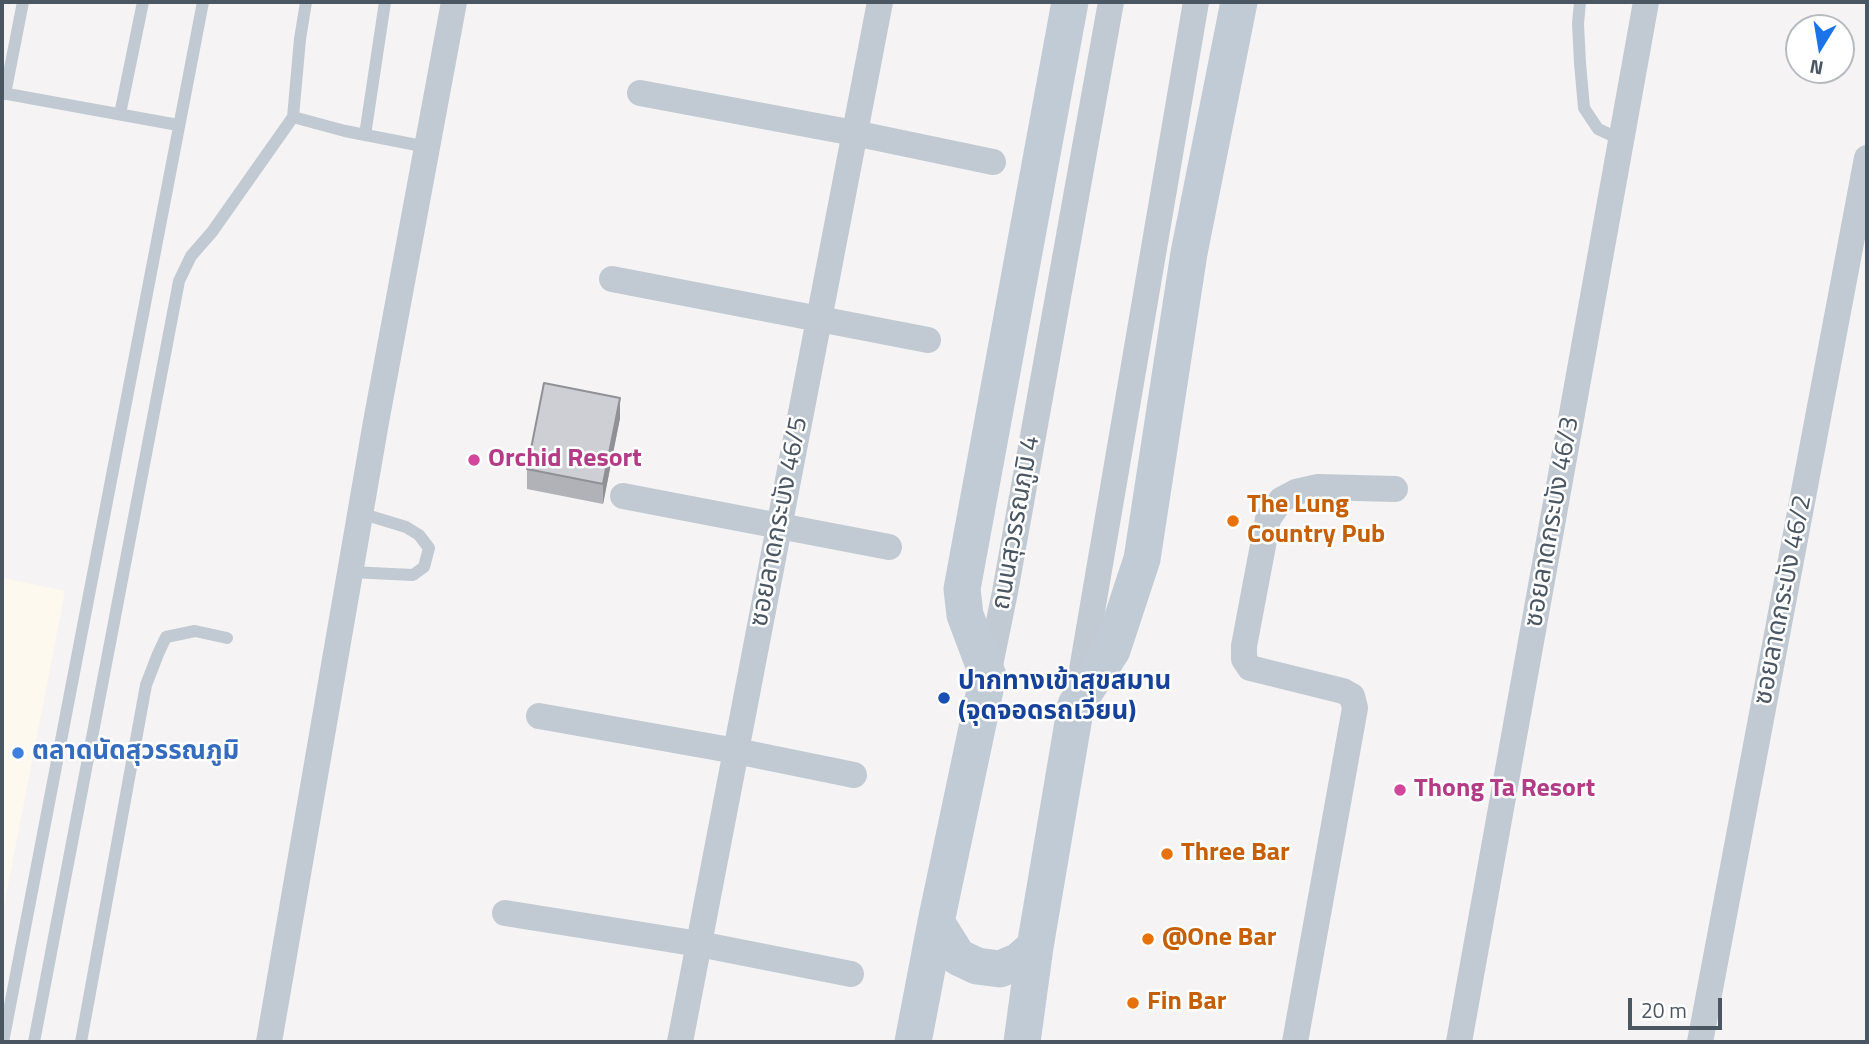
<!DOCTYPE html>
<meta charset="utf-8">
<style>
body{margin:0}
#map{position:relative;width:1869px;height:1044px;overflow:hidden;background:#f5f3f3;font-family:"Titillium Web",sans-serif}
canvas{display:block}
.frame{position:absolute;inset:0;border:4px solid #4a5661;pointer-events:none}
.north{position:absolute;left:1785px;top:14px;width:70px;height:70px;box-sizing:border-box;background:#fff;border:2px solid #b7bbc0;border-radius:50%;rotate:191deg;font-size:19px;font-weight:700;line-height:28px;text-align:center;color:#4a5661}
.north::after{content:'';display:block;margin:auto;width:24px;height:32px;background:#1a73e8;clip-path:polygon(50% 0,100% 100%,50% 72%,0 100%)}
.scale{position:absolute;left:1628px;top:998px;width:94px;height:32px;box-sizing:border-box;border:4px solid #4a5661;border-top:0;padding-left:9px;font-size:21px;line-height:24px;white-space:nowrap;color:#4a5661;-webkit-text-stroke:5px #fff;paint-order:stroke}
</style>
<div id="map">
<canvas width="1869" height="1044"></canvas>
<div class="frame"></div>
<div class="north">N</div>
<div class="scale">20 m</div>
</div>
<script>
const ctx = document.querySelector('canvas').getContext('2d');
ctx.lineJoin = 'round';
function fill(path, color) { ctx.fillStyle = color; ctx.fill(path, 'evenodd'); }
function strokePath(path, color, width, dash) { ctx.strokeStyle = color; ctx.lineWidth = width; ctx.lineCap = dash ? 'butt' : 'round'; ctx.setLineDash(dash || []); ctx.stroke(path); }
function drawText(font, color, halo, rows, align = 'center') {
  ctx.font = font + ' "Titillium Web","Noto Sans Thai",sans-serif'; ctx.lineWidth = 5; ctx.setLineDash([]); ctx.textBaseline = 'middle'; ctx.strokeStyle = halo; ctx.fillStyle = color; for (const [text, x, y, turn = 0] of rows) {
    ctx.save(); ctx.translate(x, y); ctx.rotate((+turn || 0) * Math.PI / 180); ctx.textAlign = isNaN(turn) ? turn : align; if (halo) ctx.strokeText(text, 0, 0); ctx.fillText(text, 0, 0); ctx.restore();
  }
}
fill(new Path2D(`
 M2 578 65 591 2 916Z`), '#fdf9ef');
strokePath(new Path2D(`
 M306 2 300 39 293 117 345 131 427 147
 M1580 2 1578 24 1580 63 1584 108 1598 129 1622 140
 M2 93 178 125
 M5 94 23 2
 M120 114 143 2
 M365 135 385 2
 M350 572 413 575 424 567 429 548 419 535 406 527 360 513
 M3 1042 203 2
 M34 1042 179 281 191 256 212 232 293 117
 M81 1042 146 685 158 654 166 637 195 631 227 638`), '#c1cad2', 12);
strokePath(new Path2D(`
 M640 93 854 133 993 162
 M612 279 928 340
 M623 496 889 547
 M988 675 1005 592 1111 2
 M1078 693 1196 2
 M539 716 736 751 854 775
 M505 913 699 944 851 974
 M269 1042 376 422 454 2
 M680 1042 880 2
 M1295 1042 1355 708 1352 696 1343 691 1250 668 1244 659V646L1268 519 1281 500 1296 492 1318 487 1395 489
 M1459 1042 1646 2
 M1700 1042 1867 158`), '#c1cad2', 26);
strokePath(new Path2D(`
 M936 922 958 957 977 966 1000 969 1019 961 1035 947
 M913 1042 936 922 988 676 965 615 962 589 1070 2
 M1022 1042 1035 947 1076 705 1112 650 1142 559 1189 253 1239 2`), '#c1cbd6', 37);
fill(new Path2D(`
 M620 418 603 504 527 489V469Z`), '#b0b2b7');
fill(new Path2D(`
 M620 398V418L603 504V484Z`), '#909195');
const building = new Path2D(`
 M544 383 620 398 603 484 527 469Z`);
fill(building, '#cdcfd5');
strokePath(building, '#909195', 2);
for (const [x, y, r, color] of [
 [474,460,7,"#d1479c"],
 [1233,521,7,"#e8710a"],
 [944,698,7,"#1a4fb4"],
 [18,753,7,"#3f7fe0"],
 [1400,790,7,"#d1479c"],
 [1167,854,7,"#e8710a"],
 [1148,939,7,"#e8710a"],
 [1133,1003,7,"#e8710a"]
]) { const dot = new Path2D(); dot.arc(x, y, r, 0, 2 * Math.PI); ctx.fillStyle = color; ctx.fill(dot); strokePath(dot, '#fff', 2.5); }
drawText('bold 26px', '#b23c85', '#fff', [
 ["Orchid Resort",488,460],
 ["Thong Ta Resort",1414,790]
], 'left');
drawText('bold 26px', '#c56008', '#fff', [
 ["The Lung",1247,506],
 ["Country Pub",1247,536],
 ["Three Bar",1181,854],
 ["@One Bar",1162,939],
 ["Fin Bar",1147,1003]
], 'left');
drawText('26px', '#4a5661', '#fff', [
 ["ซอยลาดกระบัง 46/5",780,522,-79],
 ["ซอยลาดกระบัง 46/3",1553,522,-80],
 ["ถนนสุวรรณภูมิ 4",1017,523,-80],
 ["ซอยลาดกระบัง 46/2",1784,600,-79]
]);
drawText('bold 26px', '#164399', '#fff', [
 ["ปากทางเข้าสุขสมาน",958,683],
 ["(จุดจอดรถเวียน)",958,713]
], 'left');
drawText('bold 26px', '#366cbe', '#fff', [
 ["ตลาดนัดสุวรรณภูมิ",32,753]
], 'left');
</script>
